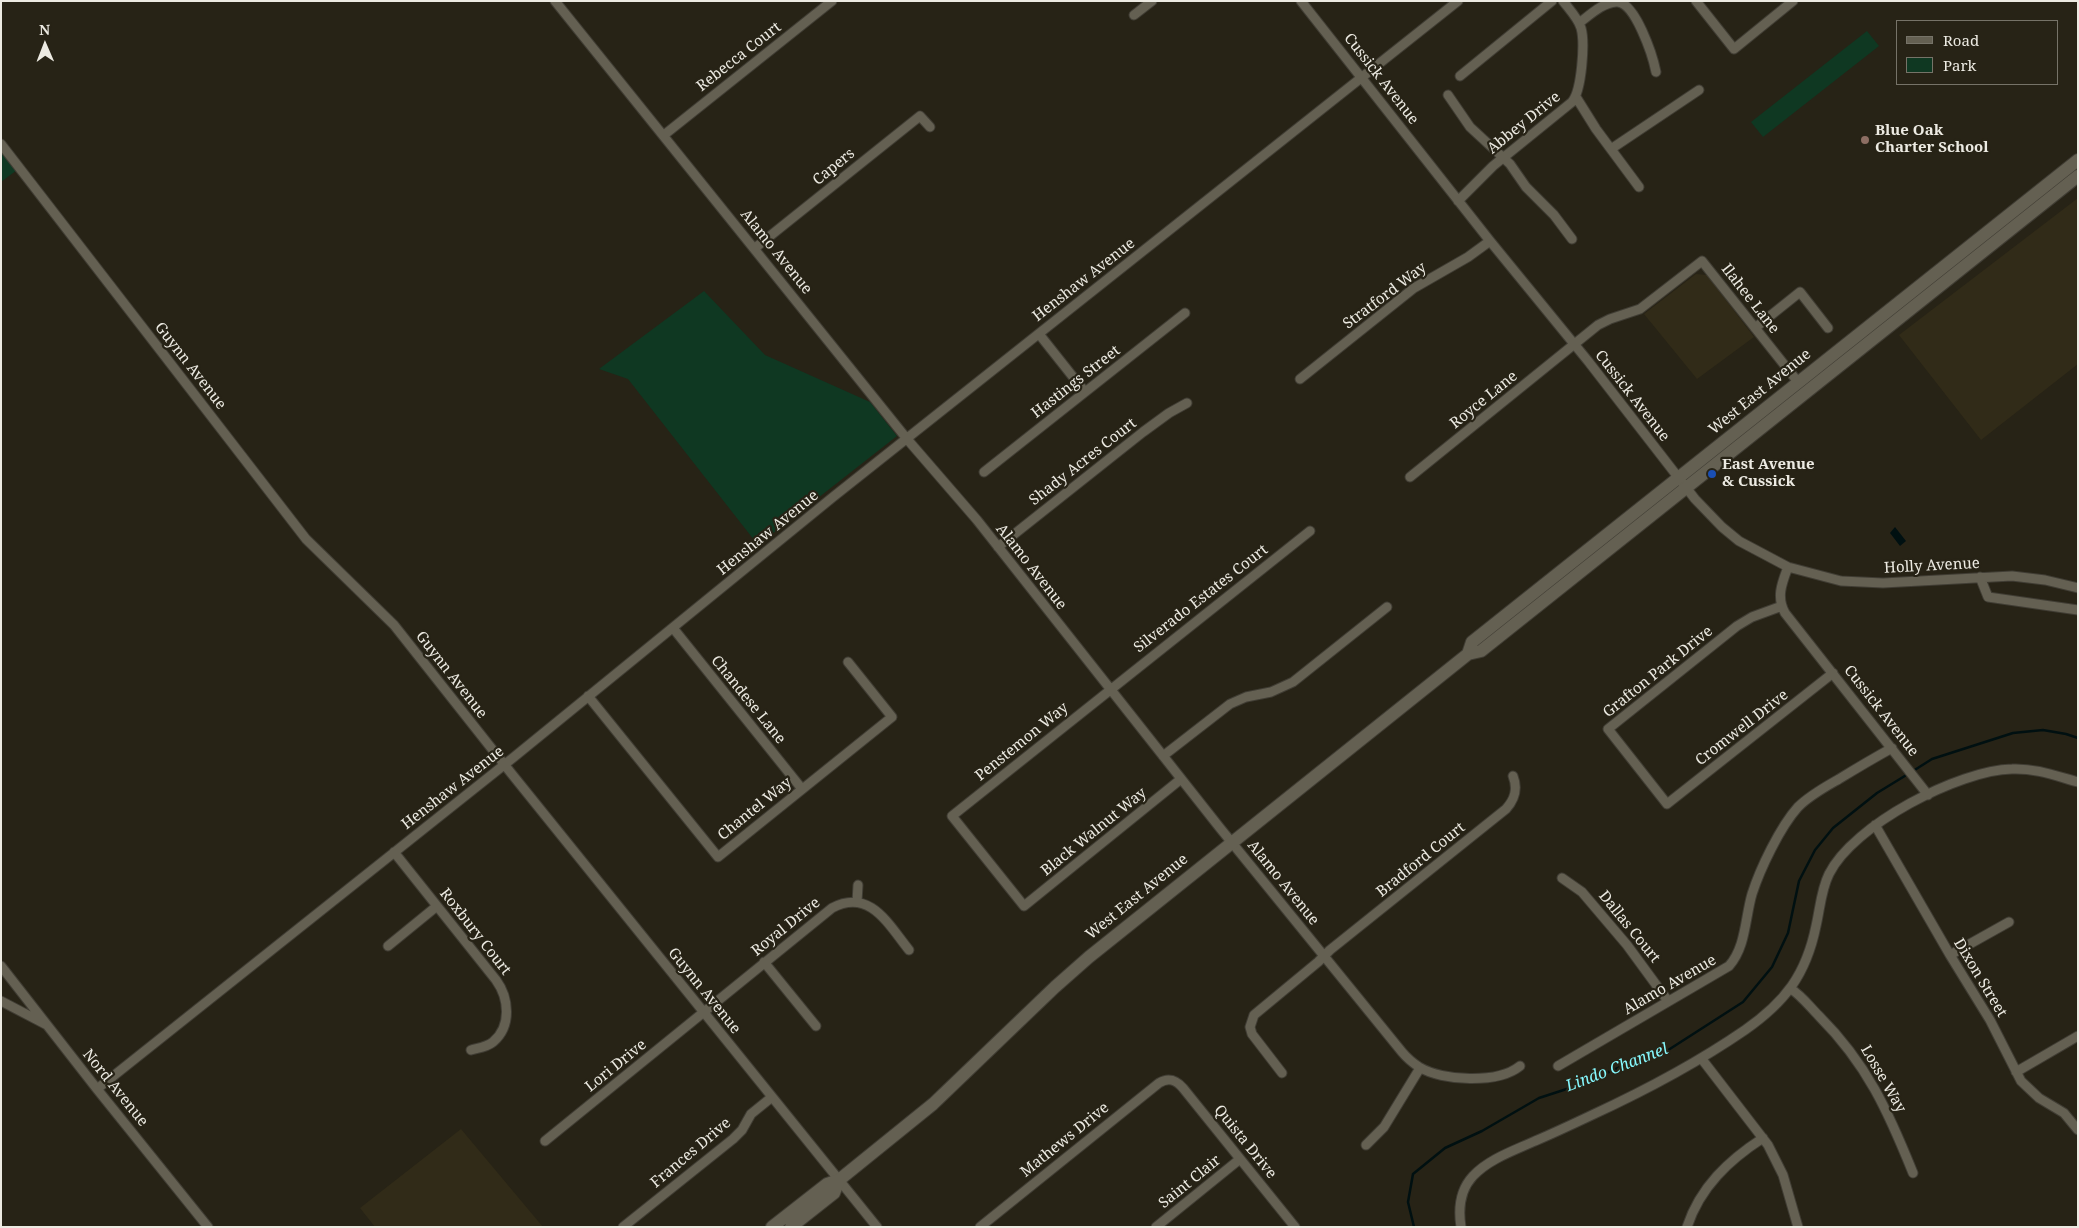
<!DOCTYPE html>
<style>
body{margin:0}
#map{position:relative;width:2079px;height:1228px;overflow:hidden;background:#272316;font-family:"Noto Serif",serif}
canvas{display:block}
.frame{position:absolute;inset:0;border:2px solid #eceae2;pointer-events:none}
.legend{position:absolute;left:1896px;top:20px;width:162px;height:65px;box-sizing:border-box;background:#272316;border:1px solid #767368;margin:0;padding:6px 9px;list-style:none;font-size:15px;color:#eceae2}
.legend li{display:flex;align-items:center;gap:10px;height:25px}
.legend b{width:25px;border:1px solid #767368}
.north{position:absolute;left:20px;top:20px;width:50px;height:50px;-webkit-text-stroke:4px #272316;paint-order:stroke;rotate:359deg;font-size:14px;font-weight:700;line-height:20px;text-align:center;color:#eceae2}
.north::after{content:'';display:block;margin:auto;width:18px;height:22px;background:#eceae2;clip-path:polygon(50% 0,100% 100%,50% 72%,0 100%)}
</style>
<div id="map">
<canvas width="2079" height="1228"></canvas>
<div class="frame"></div>
<ul class="legend">
<li><b style="height:6px;background:#646052"></b>Road</li>
<li><b style="height:14px;background:#0f3822"></b>Park</li>
</ul>
<div class="north">N</div>
</div>
<script>
const ctx = document.querySelector('canvas').getContext('2d');
ctx.lineJoin = 'round';
function fill(path, color) { ctx.fillStyle = color; ctx.fill(path, 'evenodd'); }
function strokePath(path, color, width, dash) { ctx.strokeStyle = color; ctx.lineWidth = width; ctx.lineCap = dash ? 'butt' : 'round'; ctx.setLineDash(dash || []); ctx.stroke(path); }
function drawText(font, color, halo, rows, align = 'center') {
  ctx.font = font + ' "Noto Serif",serif'; ctx.lineWidth = 4.5; ctx.setLineDash([]); ctx.textBaseline = 'middle'; ctx.strokeStyle = halo; ctx.fillStyle = color; for (const [text, x, y, turn = 0] of rows) {
    ctx.save(); ctx.translate(x, y); ctx.rotate((+turn || 0) * Math.PI / 180); ctx.textAlign = isNaN(turn) ? turn : align; if (halo) ctx.strokeText(text, 0, 0); ctx.fillText(text, 0, 0); ctx.restore();
  }
}
fill(new Path2D(`
 M2078 198V364L1981 440 1899 335Z
 M1696 274 1707 275 1754 337 1697 379 1644 314Z
 M461 1129 543 1227H375L360 1208Z`), '#312b18');
fill(new Path2D(`
 M1867 31 1879 46 1763 137 1751 122Z
 M1 151 17 170 1 182Z
 M704 291 765 355 870 402 897 436 758 545 628 379 599 369Z`), '#0f3822');
fill(new Path2D(`
 M1895 527 1906 541 1900 546 1890 533Z`), '#001011');
strokePath(new Path2D(`
 M1913 771 1932 759 2013 733 2043 730 2066 734 2078 738
 M1414 1227 1408 1202 1413 1174 1445 1148 1482 1131 1539 1098 1579 1085 1625 1065 1662 1054 1743 1002 1772 967 1788 933 1799 881 1815 850 1833 828 1877 793 1908 774`), '#001011', 2.5);
const minor = new Path2D(`
 M555 1 907 439 977 520 1220 828 1402 1052C1407 1058 1413 1063 1419 1067 1442 1081 1498 1084 1520 1066
 M1301 1 1490 241 1588 361 1695 499 1722 527 1739 541 1788 567 1841 581 1883 583 2012 576 2045 580 2078 588
 M1696 1 1734 49 1793 1
 M1134 15 1152 1
 M1579 23C1590 15 1602 3 1616 2 1635 0 1653 57 1656 72
 M1460 76 1552 1
 M1448 95 1470 127 1510 164 1526 187 1554 215 1572 239
 M1576 97 1596 129 1639 187
 M664 135 832 1
 M1 144 306 539 394 625 511 773 877 1227
 M1611 149 1699 90
 M1458 201 1493 166 1572 102C1582 90 1585 42 1581 28 1578 18 1569 9 1563 1
 M755 248 920 116 930 127
 M1755 328 1800 292 1828 328
 M1039 334 1085 392
 M1300 379 1414 288 1468 257 1490 241
 M984 472 1185 313
 M1410 477 1598 325 1610 319 1640 309 1702 261 1798 382
 M998 547 1143 432 1169 413 1187 403
 M1788 567C1782 583 1776 597 1785 613L1928 795
 M1980 577 1988 597 2078 610
 M1782 606 1752 617 1737 626 1608 729 1667 804 1833 673
 M673 628 802 789
 M588 696 718 857 892 717 848 662
 M1163 756 1230 704 1246 697 1271 692 1293 682 1387 607
 M1181 779 1024 906 952 816 1310 531
 M1875 825 1950 955 1990 1020 2021 1081 2039 1098 2064 1113 2078 1130
 M394 852 496 980C509 998 512 1026 493 1042 487 1047 478 1048 471 1050
 M1562 878 1582 892 1627 945 1668 1001
 M857 902 858 885
 M388 946 437 906
 M1950 955 2009 922
 M764 962 816 1026
 M1 966 97 1089 208 1227
 M1791 989C1802 996 1810 1007 1819 1016 1867 1064 1888 1111 1913 1173
 M1 1001 45 1024
 M1701 1058 1768 1145 1783 1175 1798 1227
 M1558 1066 1729 966C1746 947 1745 918 1752 894 1760 869 1780 827 1798 807 1810 795 1825 787 1839 779 1857 768 1874 758 1892 748
 M2016 1072 2078 1036
 M1282 1073 1252 1034 1250 1027 1254 1015 1318 962 1330 950 1506 809C1515 799 1518 789 1513 776
 M97 1089 514 757 833 497 1458 1
 M545 1141 832 908C870 888 888 924 909 950
 M1366 1145 1384 1127 1420 1068
 M623 1227 733 1139 742 1130 751 1114 772 1097
 M980 1227 1159 1083C1169 1077 1176 1080 1183 1088L1295 1227
 M1156 1227 1240 1159
 M1461 1227C1458 1208 1460 1190 1473 1176 1489 1159 1513 1151 1535 1141 1554 1133 1573 1124 1592 1115 1644 1091 1697 1063 1745 1030 1785 1002 1806 975 1816 926 1820 909 1821 890 1829 874 1853 825 1959 770 2012 769 2035 768 2056 776 2078 782
 M1687 1227C1700 1187 1729 1160 1763 1138`);
const secondary = new Path2D(`
 M1468 654 1472 642 2078 160
 M772 1227 827 1184 839 1180 933 1104 1055 987 1089 957 1468 654 1481 651 2078 176
 M791 1227 834 1193 839 1180`);
strokePath(minor, '#403d34', 11);
strokePath(secondary, '#403d34', 14);
strokePath(minor, '#646052', 9);
strokePath(secondary, '#646052', 12);
for (const [x, y, r, color] of [
 [1865,140,5,"#8d6e63"],
 [1712,474,5,"#1a4fb4"]
]) { const dot = new Path2D(); dot.arc(x, y, r, 0, 2 * Math.PI); ctx.fillStyle = color; ctx.fill(dot); strokePath(dot, '#272316', 2); }
drawText('15px', '#eceae2', '#272316', [
 ["Rebecca Court",739,57,-38],
 ["Cussick Avenue",1381,79,52],
 ["Abbey Drive",1524,123,-39],
 ["Capers",834,167,-39],
 ["Alamo Avenue",776,252,51],
 ["Henshaw Avenue",1084,280,-38],
 ["Stratford Way",1385,296,-37],
 ["Ilahee Lane",1750,299,52],
 ["Guynn Avenue",190,366,52],
 ["Hastings Street",1076,382,-38],
 ["West East Avenue",1760,392,-39],
 ["Cussick Avenue",1632,396,52],
 ["Royce Lane",1484,400,-39],
 ["Shady Acres Court",1083,462,-38],
 ["Henshaw Avenue",768,533,-39],
 ["Holly Avenue",1932,566,-3],
 ["Alamo Avenue",1031,567,52],
 ["Silverado Estates Court",1201,599,-38],
 ["Grafton Park Drive",1658,672,-39],
 ["Guynn Avenue",451,675,52],
 ["Chandese Lane",748,700,51],
 ["Cussick Avenue",1881,711,52],
 ["Cromwell Drive",1742,728,-38],
 ["Penstemon Way",1022,742,-39],
 ["Henshaw Avenue",453,788,-38],
 ["Chantel Way",755,809,-39],
 ["Black Walnut Way",1094,832,-39],
 ["Bradford Court",1421,860,-39],
 ["Alamo Avenue",1283,883,51],
 ["West East Avenue",1137,897,-39],
 ["Royal Drive",786,927,-39],
 ["Dallas Court",1629,927,51],
 ["Roxbury Court",475,932,52],
 ["Dixon Street",1980,978,59],
 ["Alamo Avenue",1670,985,-30],
 ["Guynn Avenue",704,991,51],
 ["Lori Drive",616,1066,-39],
 ["Losse Way",1883,1079,60],
 ["Nord Avenue",115,1088,51],
 ["Mathews Drive",1065,1140,-39],
 ["Quista Drive",1245,1142,51],
 ["Frances Drive",691,1153,-40],
 ["Saint Clair",1190,1182,-39]
]);
drawText('bold 15px', '#eceae2', '#272316', [
 ["Blue Oak",1875,131],
 ["Charter School",1875,148],
 ["East Avenue",1722,465],
 ["& Cussick",1722,482]
], 'left');
drawText('italic 16px', '#86f9fe', '#272316', [
 ["Lindo Channel",1617,1068,-21]
]);
</script>
